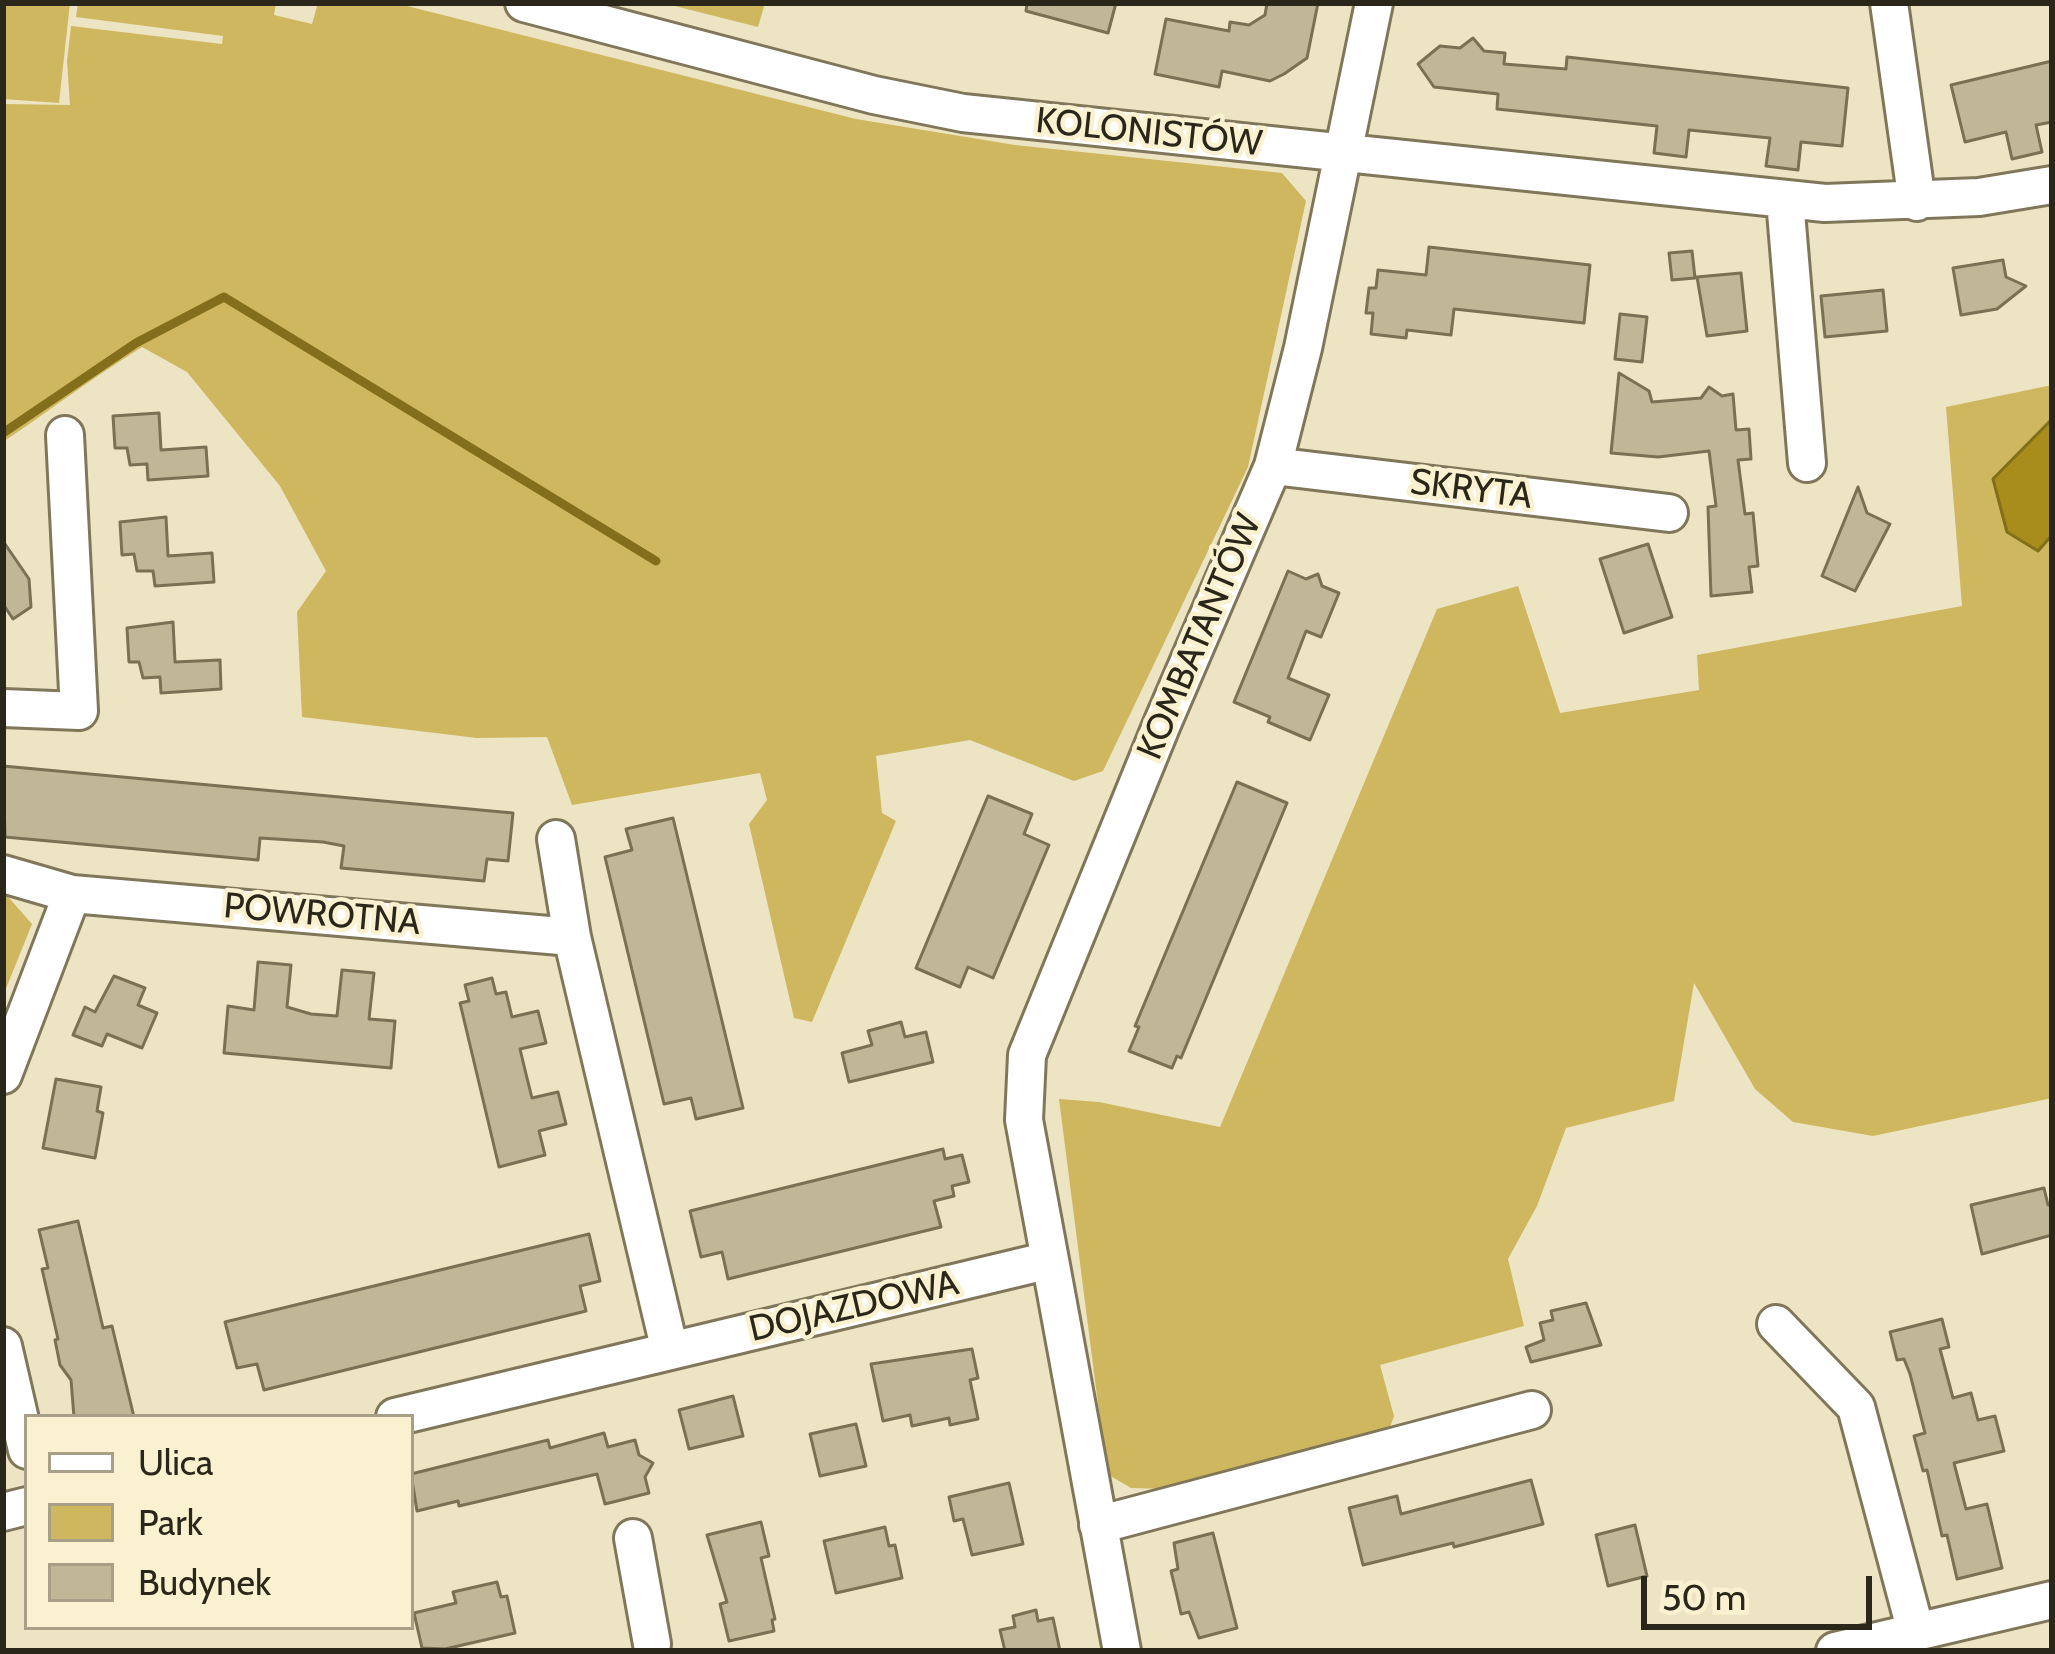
<!DOCTYPE html>
<meta charset="utf-8">
<style>
body{margin:0}
#map{position:relative;width:2055px;height:1654px;overflow:hidden;background:#ede4c3;font-family:Cabin,sans-serif}
canvas{display:block}
.frame{position:absolute;inset:0;border:6px solid #2a271a;pointer-events:none}
.legend{position:absolute;left:24px;top:1414px;width:390px;height:216px;box-sizing:border-box;background:#faf1d0;border:3px solid #a7a087;margin:0;padding:15px 21px;list-style:none;font-size:36px;color:#2a271a}
.legend li{display:flex;align-items:center;gap:24px;height:60px}
.legend b{width:60px;border:3px solid #a7a087}
.scale{position:absolute;left:1641px;top:1576px;width:231px;height:54px;box-sizing:border-box;border:6px solid #2a271a;border-top:0;padding-left:15px;font-size:36px;line-height:42px;white-space:nowrap;color:#2a271a;-webkit-text-stroke:9px #faf1d0;paint-order:stroke}
</style>
<div id="map">
<canvas width="2055" height="1654"></canvas>
<div class="frame"></div>
<ul class="legend">
<li><b style="height:15px;background:#fff"></b>Ulica</li>
<li><b style="height:33px;background:#cfb760"></b>Park</li>
<li><b style="height:33px;background:#c0b797"></b>Budynek</li>
</ul>
<div class="scale">50 m</div>
</div>
<script>
const ctx = document.querySelector('canvas').getContext('2d');
ctx.lineJoin = 'round';
function fill(path, color) { ctx.fillStyle = color; ctx.fill(path, 'evenodd'); }
function strokePath(path, color, width, dash) { ctx.strokeStyle = color; ctx.lineWidth = width; ctx.lineCap = dash ? 'butt' : 'round'; ctx.setLineDash(dash || []); ctx.stroke(path); }
function drawText(font, color, halo, rows, align = 'center') {
  ctx.font = font + ' Cabin,sans-serif'; ctx.lineWidth = 9; ctx.setLineDash([]); ctx.textBaseline = 'middle'; ctx.strokeStyle = halo; ctx.fillStyle = color; for (const [text, x, y, turn = 0] of rows) {
    ctx.save(); ctx.translate(x, y); ctx.rotate((+turn || 0) * Math.PI / 180); ctx.textAlign = isNaN(turn) ? turn : align; if (halo) ctx.strokeText(text, 0, 0); ctx.fillText(text, 0, 0); ctx.restore();
  }
}
fill(new Path2D(`
 M3 3H70L59 103 3 99Z
 M78 3H276L274 15 312 24 318 3H395L856 119 1015 145 1282 173 1306 201 1248 467 1103 771 1074 781 970 740 876 756 882 813 896 821 812 1022 794 1018 749 824 767 800 760 773 572 805 547 737 477 738 302 717 297 612 326 571 280 486 187 372 142 347C94 377 50 410 3 442V104L70 105 67 61 71 26 222 44 223 36 76 17Z
 M663 3H765L758 27Z
 M2052 385V419L1993 479 2038 551 2052 535V1098L1873 1136 1793 1122 1755 1089 1694 983 1674 1101 1566 1128 1537 1206 1508 1259 1524 1326 1380 1365 1394 1416 1389 1430 1167 1489 1131 1488 1107 1474 1059 1099 1099 1102 1220 1127 1437 609 1518 586 1560 713 1699 690 1697 655 1962 606 1946 407Z
 M3 891 32 924 3 996Z`), '#cfb760');
const water = new Path2D(`
 M2052 419V535L2038 551 2007 532 1993 479Z`);
fill(water, '#a88d1c');
strokePath(water, '#826e1b', 3);
strokePath(new Path2D(`
 M3 433 136 343 224 297 656 561`), '#826e1b', 9);
const building = new Path2D(`
 M1027 3H1116L1108 33 1026 11Z
 M1267 3H1318L1307 58 1284 74 1270 81 1222 71 1219 87 1155 74 1166 19 1229 31 1230 22 1249 25 1265 15Z
 M1473 38 1484 51 1505 53 1504 64 1566 69 1567 57 1848 88 1842 146 1801 142 1798 170 1766 166 1770 138 1689 130 1686 157 1654 153 1657 126 1497 109 1498 94 1434 87 1418 64 1440 46 1460 48Z
 M2052 61V122L2036 125 2042 152 2012 159 2006 132 1965 142 1951 85Z
 M1429 247 1590 265 1584 323 1454 309 1451 335 1407 330 1406 338 1371 334 1373 313H1366L1369 288H1376L1378 270 1426 275Z
 M1692 251 1695 278 1672 280 1669 253Z
 M2003 260 2006 277 2026 286 1997 309 1961 315 1953 268Z
 M1741 273 1747 331 1707 336 1697 277Z
 M1883 290 1887 331 1825 337 1821 296Z
 M1620 314 1647 317 1642 362 1615 359Z
 M1619 373 1649 391 1652 402 1701 398 1709 387 1722 396 1733 394 1736 430 1749 429 1751 459 1738 460 1745 514 1753 513 1758 566 1749 567 1752 592 1711 596 1708 507 1716 506 1709 451 1658 457 1611 453Z
 M159 413 161 450 206 447 208 476 148 480 147 464 130 465 127 448H115L113 416Z
 M1858 487 1867 513 1890 524 1855 591 1822 576Z
 M166 517 168 556 212 553 214 582 155 586 153 571H137L134 554 122 555 120 522Z
 M3 541 29 579 31 607 13 619 3 604Z
 M1648 544 1672 617 1624 633 1600 559Z
 M1288 571 1306 579 1318 574 1322 586 1339 593 1321 637 1306 631 1288 678 1329 695 1310 740 1268 722 1270 717 1234 702Z
 M173 622 175 662 220 660 221 689 161 693 160 677 143 678 139 662H129L127 628Z
 M3 766 513 813 508 861 487 859 484 881 341 868 344 846 323 842 260 838 258 860 5 837Z
 M1237 782 1287 803 1181 1058 1177 1056 1172 1068 1129 1051 1139 1027 1135 1026Z
 M988 796 1032 814 1024 834 1049 845 993 978 968 967 960 987 916 968Z
 M673 818 743 1108 696 1119 691 1098 664 1104 605 857 632 850 626 829Z
 M258 962 291 965 287 1007 311 1014 337 1016 342 970 374 973 369 1019 395 1021 391 1068 224 1053 228 1006 254 1010Z
 M114 976 145 988 138 1005 157 1013 142 1048 107 1034 102 1046 73 1035 85 1007 95 1012Z
 M492 978 496 994 506 992 512 1017 538 1011 546 1043 520 1049 526 1074 532 1098 558 1092 566 1124 539 1131 545 1155 499 1167 460 1003 469 1001 465 985Z
 M901 1022 905 1037 926 1032 933 1062 849 1082 842 1053 872 1045 868 1031Z
 M56 1079 101 1087 97 1111 103 1113 95 1158 43 1148Z
 M943 1149 945 1159 962 1155 969 1182 952 1186 954 1196 934 1201 941 1227 728 1279 722 1252 701 1257 690 1211Z
 M2044 1188 2048 1205H2052V1235L1982 1254 1971 1205Z
 M78 1221 103 1328 112 1326 134 1417H74L71 1380 60 1365 55 1340 58 1339 42 1269 48 1268 39 1230Z
 M589 1234 600 1281 580 1286 586 1311 264 1390 257 1364 237 1368 225 1322Z
 M1586 1303 1601 1345 1531 1362 1526 1347 1544 1340 1540 1323 1553 1320 1551 1311Z
 M1942 1319 1949 1347 1940 1349 1953 1398 1971 1393 1978 1420 1995 1416 2004 1451 1954 1463 1966 1509 1987 1504 2002 1568 1957 1579 1947 1535 1942 1536 1927 1470 1923 1471 1914 1436 1925 1433 1910 1374 1904 1359 1897 1360 1890 1332Z
 M972 1349 978 1378 970 1380 978 1419 950 1425 949 1418 912 1426 910 1415 883 1421 871 1364Z
 M733 1396 743 1436 689 1449 679 1410Z
 M856 1424 866 1466 820 1476 810 1434Z
 M604 1433 608 1447 635 1440 639 1455 653 1463 645 1477 649 1493 605 1504 597 1474 459 1506 458 1501 417 1511 411 1474 548 1440 550 1448Z
 M1531 1480 1543 1524 1454 1547 1453 1543 1363 1565 1349 1508 1397 1496 1401 1514Z
 M1009 1483 1023 1544 972 1555 963 1519 954 1521 949 1497Z
 M761 1522 769 1556 761 1558 775 1619 772 1620 774 1631 729 1641 720 1604 727 1602 707 1535Z
 M1635 1525 1647 1576 1608 1586 1596 1535Z
 M885 1527 889 1546 895 1545 902 1578 836 1593 824 1541Z
 M1213 1533 1237 1628 1199 1638 1189 1612 1181 1614 1177 1596 1171 1571 1178 1569 1174 1543Z
 M497 1582 501 1597 507 1596 515 1633 445 1649 422 1648 414 1613 456 1603 453 1592Z
 M1036 1610 1038 1621 1053 1618 1060 1651H1005L1000 1630 1015 1627 1013 1616Z`);
fill(building, '#c0b797');
strokePath(building, '#797153', 3);
const minor = new Path2D(`
 M524 3 874 95 963 113 1825 203 1979 197 2052 185
 M1889 3 1917 202
 M1785 200 1807 463
 M1273 466 1669 513
 M3 708 79 711 65 435
 M556 839 572 937
 M3 874 72 894
 M3 1075 72 894 572 937 670 1351
 M1050 1260 1024 1120 1027 1055 1162 724 1273 466 1303 348 1374 3
 M1776 1324 1856 1407 1916 1632
 M3 1346 27 1450
 M395 1417 1050 1260 1122 1651
 M3 1512 27 1506
 M1098 1525 1532 1410
 M633 1538 652 1644
 M1835 1651 2052 1600`);
strokePath(minor, '#80775a', 42);
strokePath(minor, '#fff', 36);
drawText('36px', '#2a271a', '#faf1d0', [
 ["KOLONISTÓW",1149,133,6],
 ["SKRYTA",1471,490,7],
 ["KOMBATANTÓW",1200,637,-67],
 ["POWROTNA",322,915,5],
 ["DOJAZDOWA",854,1307,-13]
]);
</script>
